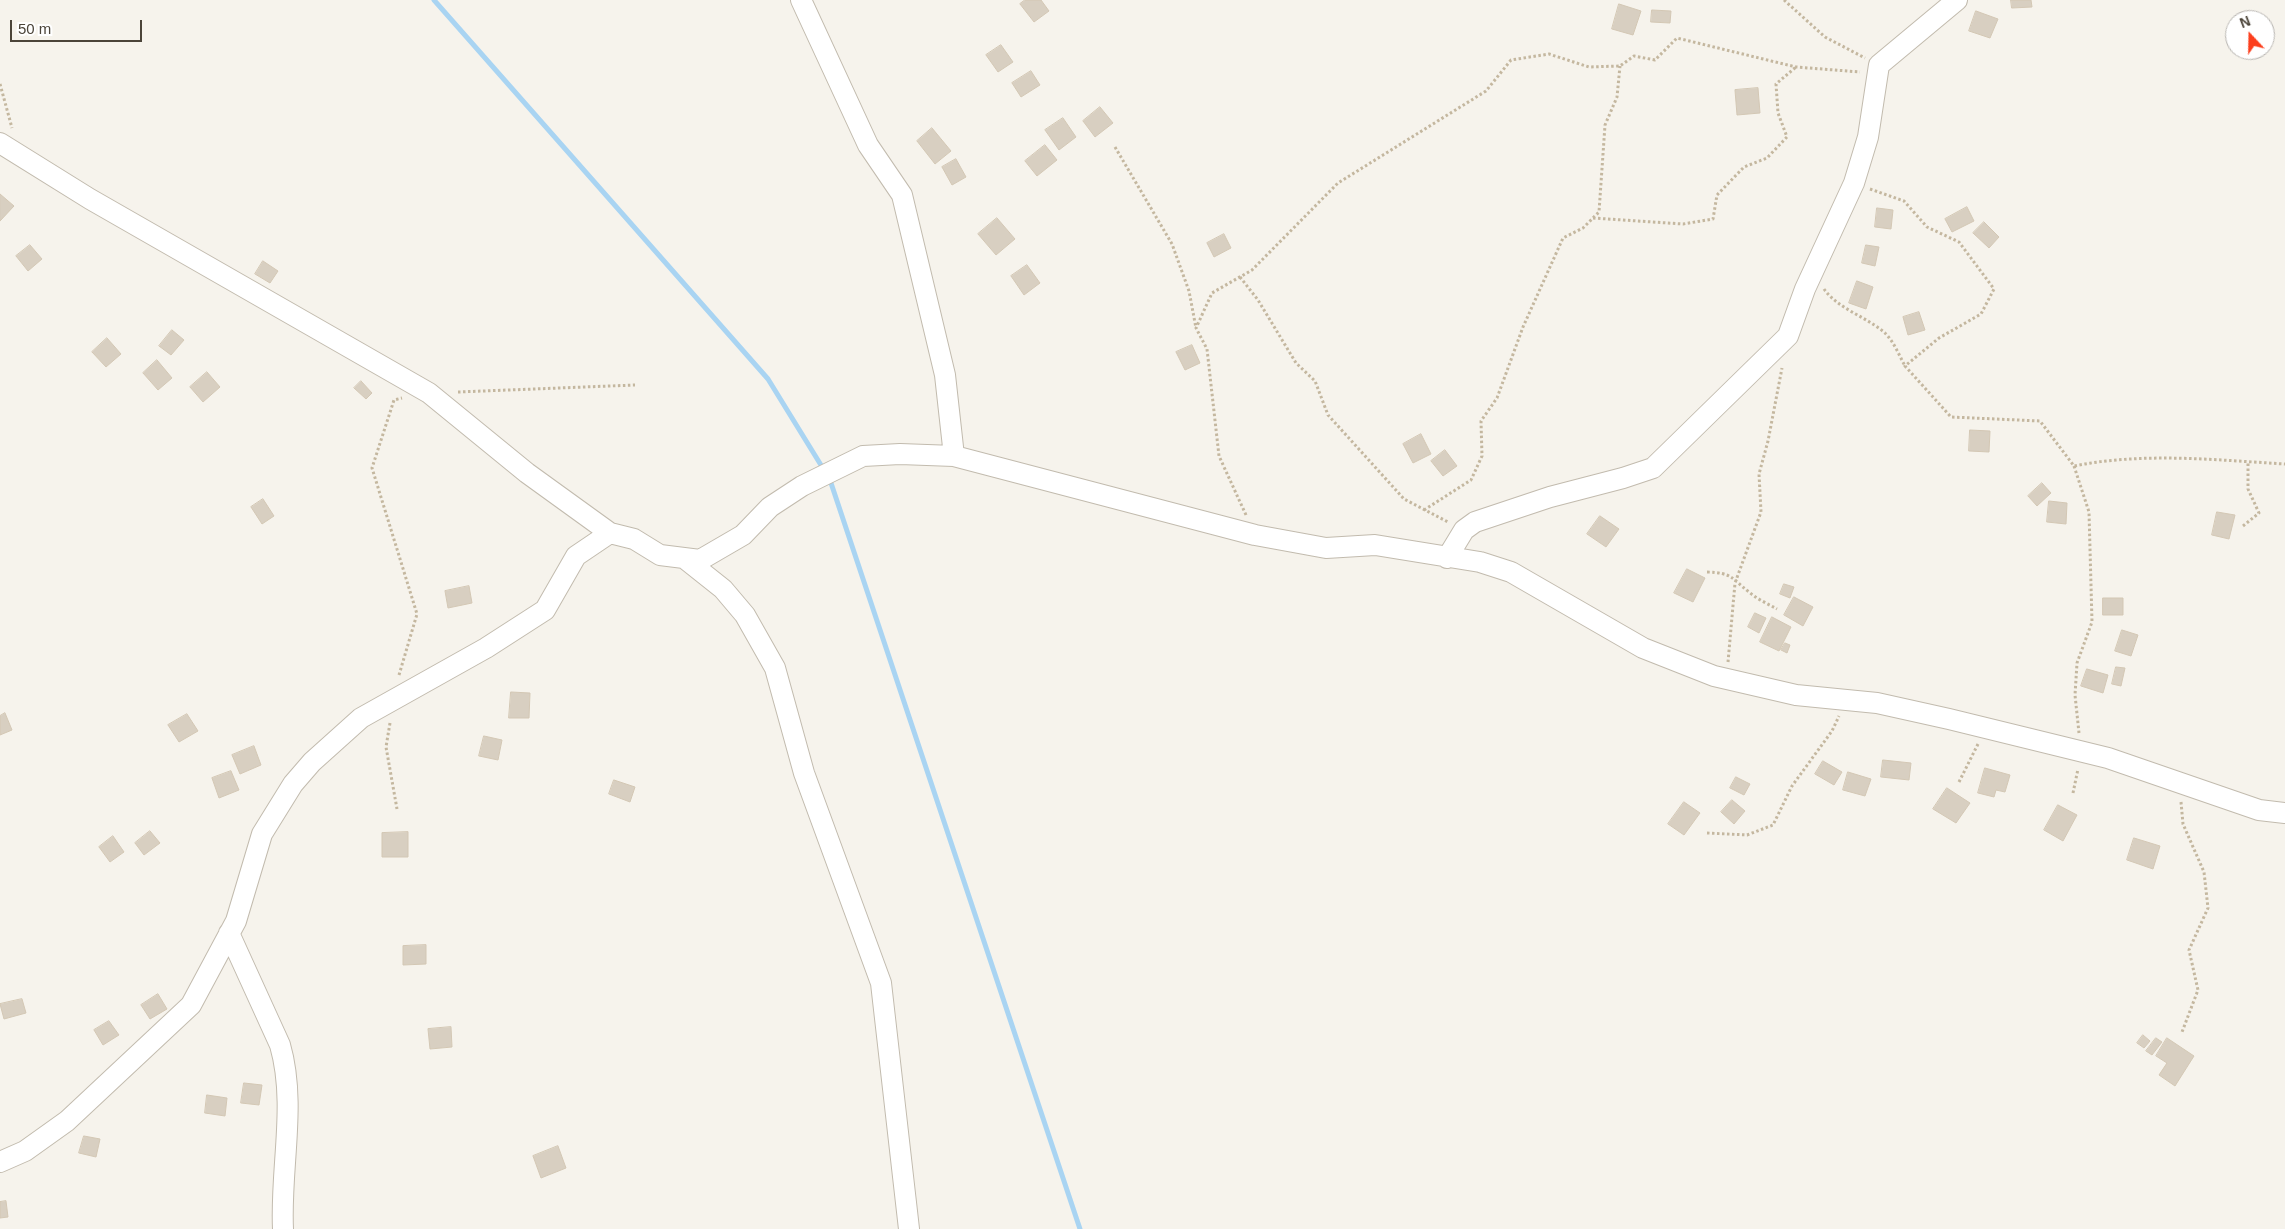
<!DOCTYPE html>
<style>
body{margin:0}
#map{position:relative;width:2285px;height:1229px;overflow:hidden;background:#f6f3ec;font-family:Arial,sans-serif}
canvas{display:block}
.north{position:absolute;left:2225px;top:10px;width:50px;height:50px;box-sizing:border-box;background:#fff;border:1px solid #b7b4b0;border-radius:50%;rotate:339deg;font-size:14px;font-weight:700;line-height:20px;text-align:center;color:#4b4439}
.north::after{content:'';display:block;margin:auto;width:18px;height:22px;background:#fc3f1d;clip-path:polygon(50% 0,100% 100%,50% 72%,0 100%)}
.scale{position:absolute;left:10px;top:20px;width:132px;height:22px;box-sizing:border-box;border:2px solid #4b4439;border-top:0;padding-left:6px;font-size:15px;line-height:18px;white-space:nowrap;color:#4b4439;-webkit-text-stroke:4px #fff;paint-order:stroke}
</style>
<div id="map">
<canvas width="2285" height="1229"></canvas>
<div class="north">N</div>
<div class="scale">50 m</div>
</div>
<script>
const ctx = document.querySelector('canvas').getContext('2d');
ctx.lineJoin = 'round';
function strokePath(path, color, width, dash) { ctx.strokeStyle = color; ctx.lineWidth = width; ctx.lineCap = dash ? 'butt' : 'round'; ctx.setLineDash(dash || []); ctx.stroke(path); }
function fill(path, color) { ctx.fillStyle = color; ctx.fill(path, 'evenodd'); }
strokePath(new Path2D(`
 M434 0 768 379 824 470
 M829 477 1080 1229`), '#a9d4f2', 5);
const building = new Path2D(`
 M1025 0H1041L1049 11 1034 22 1020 4Z
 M2011 0H2031L2032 7 2012 8Z
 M1619 4 1641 11 1633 35 1612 29Z
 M1652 10 1671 11 1670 23 1651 22Z
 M1976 11 1998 19 1990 38 1969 31Z
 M1001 45 1013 62 998 72 986 55Z
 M1031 71 1040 85 1021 97 1012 83Z
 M1758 88 1760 113 1737 115 1735 90Z
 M1100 107 1113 123 1095 137 1083 121Z
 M1063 118 1076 137 1059 150 1045 130Z
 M932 128 951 151 935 164 917 141Z
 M1045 145 1057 160 1037 176 1025 161Z
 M956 159 966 177 952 185 942 167Z
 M0 194 14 206 0 221Z
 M1967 207 1974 221 1952 232 1945 219Z
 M1877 208 1893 210 1891 229 1875 227Z
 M997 218 1015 239 996 255 978 234Z
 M1984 222 1999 237 1989 248 1973 233Z
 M1224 234 1231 248 1214 257 1207 243Z
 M30 245 42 259 28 271 16 256Z
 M1866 245 1879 247 1875 266 1862 263Z
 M263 261 278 271 270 283 255 274Z
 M1027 265 1040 283 1024 295 1011 276Z
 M1857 281 1873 287 1866 309 1849 303Z
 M1919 312 1925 330 1908 335 1903 317Z
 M172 330 184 340 171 355 159 346Z
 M107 338 121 354 106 367 92 352Z
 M1192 345 1200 363 1185 370 1176 352Z
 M157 360 172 378 158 390 143 373Z
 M207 372 220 387 203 402 190 387Z
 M361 381 372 393 366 399 354 388Z
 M1970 430 1990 431 1989 452 1969 451Z
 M1421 434 1431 454 1413 463 1403 444Z
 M1445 450 1457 466 1443 476 1431 461Z
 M2042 483 2051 493 2037 506 2028 496Z
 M263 499 274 516 262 524 251 507Z
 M2049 501 2067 503 2066 524 2047 522Z
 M2217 512 2235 515 2229 539 2212 535Z
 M1600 516 1619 529 1606 547 1587 534Z
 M1687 569 1705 578 1693 602 1674 593Z
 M1784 584 1794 587 1790 598 1780 594Z
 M469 586 472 603 448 608 445 591Z
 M1794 597 1813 607 1803 626 1784 615Z
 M2103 598H2123V615H2103Z
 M1755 613 1766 618 1759 633 1748 627Z
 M1772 617 1791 627 1779 651 1760 642Z
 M2122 630 2138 635 2131 656 2115 651Z
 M1785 643 1790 645 1787 653 1781 650Z
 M2116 667 2125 668 2121 686 2112 684Z
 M2087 669 2108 675 2103 693 2081 686Z
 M511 692 530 693 529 718H509Z
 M5 713 12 730 0 735V716Z
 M187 714 198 731 179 742 168 725Z
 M484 736 502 740 498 760 479 756Z
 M254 746 261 765 240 774 232 755Z
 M1883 760 1911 763 1909 780 1881 777Z
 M1823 761 1842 772 1834 785 1815 774Z
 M1985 768 2010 775 2005 792 1996 790 1994 797 1978 793Z
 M231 771 239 790 219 798 212 778Z
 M1848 772 1871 779 1865 796 1843 790Z
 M1736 777 1750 784 1744 795 1730 788Z
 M614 780 635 787 630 802 609 794Z
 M1947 788 1970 803 1956 823 1933 809Z
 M1732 800 1745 811 1734 824 1721 812Z
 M1684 802 1700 813 1684 835 1668 824Z
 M2058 805 2077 815 2063 841 2044 830Z
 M150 831 160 843 144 855 135 843Z
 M408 832V857H382V833Z
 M113 836 124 852 110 862 99 847Z
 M2134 838 2160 846 2153 869 2127 860Z
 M426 945V964L403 965V946Z
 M158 994 167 1009 150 1019 141 1005Z
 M22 999 26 1013 4 1019 0 1004Z
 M109 1021 119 1035 103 1045 94 1030Z
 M451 1027 452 1047 430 1049 428 1029Z
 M2143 1035 2150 1041 2144 1048 2137 1043Z
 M2156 1038 2162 1042 2152 1055 2146 1051Z
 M2167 1038 2194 1056 2175 1086 2159 1075 2167 1063 2156 1056Z
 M244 1083 262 1085 259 1105 241 1103Z
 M207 1095 227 1098 225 1116 205 1113Z
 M84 1136 100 1139 96 1157 79 1153Z
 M558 1146 566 1168 541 1178 533 1156Z
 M6 1201 8 1217 0 1218V1202Z`);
fill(building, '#d8cfc1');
strokePath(building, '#d3c7b4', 1);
const street = new Path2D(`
 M801 0 868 145 902 195 945 375 954 456
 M0 143 90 199 429 393 527 473 610 533 634 539 660 555 700 560 743 535 770 507 802 486 863 456 900 454 954 456 1255 535 1326 548 1375 545 1480 562 1511 572 1643 648 1714 676 1796 695 1877 703 1949 719 2108 758 2259 810 2285 813
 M684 558 723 589 745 615 775 668 804 773 881 983 909 1229
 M1447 558 1464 530 1475 522 1550 497 1623 478 1653 468 1788 336 1805 289 1854 183 1868 137 1879 65 1957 0
 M229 933 280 1045C297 1104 280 1168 283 1229
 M0 1162 25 1151 67 1121 191 1005 236 921 262 834 293 784 312 762 361 718 486 648 545 610 576 556 610 533`);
strokePath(street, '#c2bbae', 22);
strokePath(new Path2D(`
 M1784 0 1825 37 1865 58
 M0 84 12 128
 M1115 147 1172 244 1189 291 1196 328
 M1870 189 1904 201 1927 227 1959 242 1994 289 1981 314 1939 338 1905 366 1951 417 2040 421 2074 466C2143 452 2216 460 2285 464
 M1593 218 1683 224 1713 219 1717 195 1744 167 1767 158 1787 137 1778 113 1776 84 1796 67
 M1240 277 1258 300 1296 363 1315 381 1328 415 1404 499 1448 522
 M1824 289C1838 309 1867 317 1885 333 1894 342 1899 355 1905 366
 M458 392 635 385
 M2074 466 2089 512 2092 622 2077 663 2075 695 2079 733
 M1424 510 1471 480 1482 456 1481 421 1497 398 1523 327 1563 238 1583 228 1599 212 1605 125 1617 97 1620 66
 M1246 515 1219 456 1207 349 1196 328 1212 293 1252 270 1338 183 1486 91 1511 60 1549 54 1589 67 1620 66 1634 56 1655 60 1677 38 1796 67 1860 72
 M2243 526 2259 513 2248 489V461
 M1707 572C1733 573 1731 578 1749 592 1757 599 1768 604 1777 609
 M1728 662 1735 583 1761 512 1759 474 1768 441 1782 368
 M399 675 417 614 372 468 394 400 402 398
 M390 723 386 747 397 809
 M1959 782 1978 744
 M2073 793 2078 769
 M2181 802 2183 824 2204 872 2208 908 2189 950 2198 990 2182 1032
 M1707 833 1747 835 1773 825 1792 786 1832 731 1839 716`), '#c4b79f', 3, [2.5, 2.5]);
strokePath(street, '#fff', 20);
</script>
